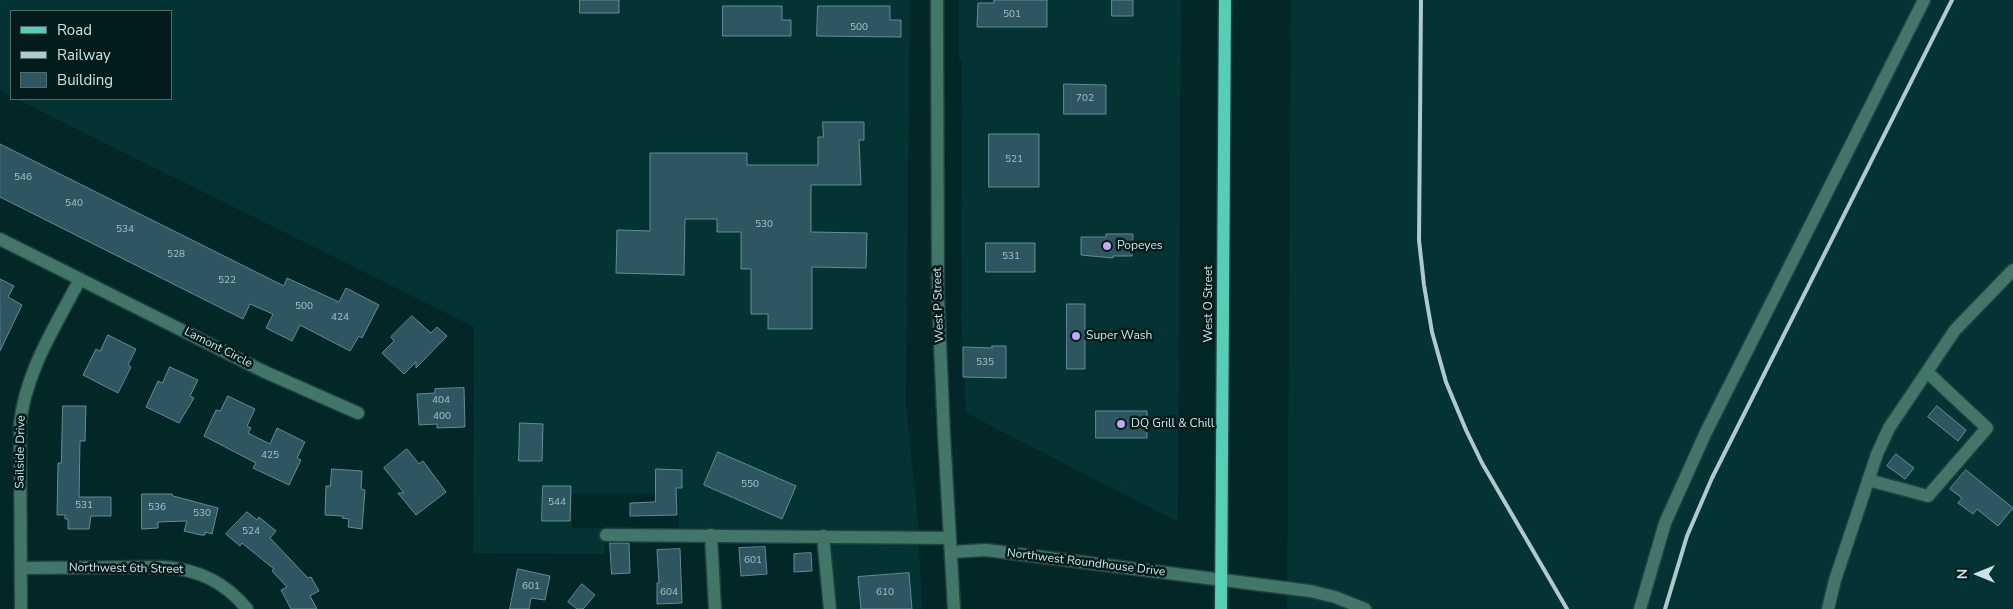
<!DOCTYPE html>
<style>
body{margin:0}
#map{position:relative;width:2013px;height:609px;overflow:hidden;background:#032627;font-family:"Nunito Sans",sans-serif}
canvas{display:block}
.legend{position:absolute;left:10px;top:10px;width:162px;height:90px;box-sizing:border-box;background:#041b1c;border:1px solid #546b6c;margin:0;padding:6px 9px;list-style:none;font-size:15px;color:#cde4e5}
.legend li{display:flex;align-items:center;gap:10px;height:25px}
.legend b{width:25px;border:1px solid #546b6c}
.north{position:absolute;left:1953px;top:549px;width:50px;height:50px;-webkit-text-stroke:4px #041b1c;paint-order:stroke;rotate:270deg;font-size:14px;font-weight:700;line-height:20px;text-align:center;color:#cde4e5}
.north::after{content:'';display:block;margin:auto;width:18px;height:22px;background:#cde4e5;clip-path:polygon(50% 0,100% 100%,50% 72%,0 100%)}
</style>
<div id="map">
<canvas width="2013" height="609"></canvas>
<ul class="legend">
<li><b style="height:6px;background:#56cdb4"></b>Road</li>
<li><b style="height:6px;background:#b0c9ca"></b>Railway</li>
<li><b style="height:14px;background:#2e5661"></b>Building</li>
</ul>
<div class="north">N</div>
</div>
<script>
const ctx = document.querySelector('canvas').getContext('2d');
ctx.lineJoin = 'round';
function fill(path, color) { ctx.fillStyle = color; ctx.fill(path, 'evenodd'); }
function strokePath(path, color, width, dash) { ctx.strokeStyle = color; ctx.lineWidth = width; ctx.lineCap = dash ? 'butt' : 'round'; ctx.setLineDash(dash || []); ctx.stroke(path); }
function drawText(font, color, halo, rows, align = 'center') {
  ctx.font = font + ' "Nunito Sans",sans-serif'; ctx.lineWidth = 5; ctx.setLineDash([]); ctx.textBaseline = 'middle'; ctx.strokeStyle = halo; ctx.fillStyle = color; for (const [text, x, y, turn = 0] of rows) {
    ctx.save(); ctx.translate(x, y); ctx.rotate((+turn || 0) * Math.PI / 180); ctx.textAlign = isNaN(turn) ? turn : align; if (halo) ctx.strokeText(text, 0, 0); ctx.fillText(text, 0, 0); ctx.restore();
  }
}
fill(new Path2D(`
 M0 0H910L906 405 919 531 679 528 678 493 572 494V528H603L605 554 473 553 474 327 17 99H171V11H11V96L0 90Z
 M959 0H1181L1178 522 966 413 961 323 962 60 959 59Z
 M1291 0H2013V609H1287Z
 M828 543H919L922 609H833Z`), '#043334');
const building = new Path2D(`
 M580 0H619V13H580Z
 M994 0H1047V27H977L978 3H994Z
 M1112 0H1133V16H1112Z
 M723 6H782V20H791V36H723Z
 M818 6H890V20H901V37L817 36Z
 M1064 84 1106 85V114H1064Z
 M823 122H864V140H859L861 185H811V232L867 233 866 268 812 267V329H768V314H751V269H741V232H717V219H685L684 275 616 273 617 230 650 231V153H747V165H818V137H823Z
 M989 134H1039V187H989Z
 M0 144 284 286 287 278 339 302 346 288 379 305 362 338 359 336 350 351 300 325 292 341 266 328 273 314 250 304 243 319 0 197Z
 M1106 234H1133L1132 256H1113V258L1081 255V237H1106Z
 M986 243H1035V272H986Z
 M0 279 14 286 8 297 22 305 0 351Z
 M1067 304H1085V369H1067Z
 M412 316 431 333 437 327 447 336 416 368V362L404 374 382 353 394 341 391 337Z
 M108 335 136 349 128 365 131 367 118 393 83 375 96 349 100 351Z
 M992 346H1006V378L963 377V347L992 348Z
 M170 367 198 380 190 396 194 398 179 423 146 407 158 381 162 383Z
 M464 388 465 427 437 428V424L419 425 417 394 435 393V389Z
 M228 396 255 409 247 426 251 428 248 433 270 444 277 428 305 442 297 458 301 460 289 485 253 468 256 463 204 436 216 410 220 411Z
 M63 406H86L85 441H80L79 497H111V516H91L89 529H68V519H65V515H57L58 463H61Z
 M1937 406 1966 430 1958 441 1928 417Z
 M1096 411H1147V438H1096Z
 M520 423 543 424 542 461H519Z
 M407 449 419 464 423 461 446 492 416 515 398 493H404L384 468Z
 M718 452 796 486 782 519 704 485Z
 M1896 454 1914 468 1905 479 1887 466Z
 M332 469 362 471 361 489 365 490 362 529 348 527 349 519 342 518 343 516 325 515 326 486H330Z
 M656 469 682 470V488H676L677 515 630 516V503L655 502Z
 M1966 470 2013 508 1998 526 1977 509 1973 514 1958 503 1962 498 1950 489Z
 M543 486H571L570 521H542Z
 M142 494H172L173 496 218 508 212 534 205 532V535H201L184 531 187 521 158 522V528L142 529Z
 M247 512 257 520 259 517 276 531 270 538 308 578 311 577 319 591 310 596 317 609H291L281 590 287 587 272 571 274 569 242 543 240 546 226 534Z
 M610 543H629L630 573 612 574Z
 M765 547 767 574 741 576 739 548Z
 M680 549 682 603 657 604V583H659L657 550Z
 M811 553 812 571 794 572V554Z
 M518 569 550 576 545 600 531 598 529 609H510Z
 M909 573 912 609H861L858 577Z
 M582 584 595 595 583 609H577L568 602Z`);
fill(building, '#2e5661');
strokePath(building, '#638c98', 1);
const minor = new Path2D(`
 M937 0 938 295 944 435 954 609
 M0 239 265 372 358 413
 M1868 480 1928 496 1987 428 1927 372
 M606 535 950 538
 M711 535 715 609
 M823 536 830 609
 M951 552 986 550 1310 591 1335 597 1365 609
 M21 568 163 567C198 569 225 582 247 609
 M21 609 20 425C25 372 56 325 80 279
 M1640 609 1665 523 1706 432 1924 0
 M1828 609 1835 580 1877 454 1889 428 1955 330 2013 270`);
const major = new Path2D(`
 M1221 609 1225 0`);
strokePath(minor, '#1f4142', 15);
strokePath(major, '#1f4142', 15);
strokePath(minor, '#417669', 12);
strokePath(major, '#56cdb4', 12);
strokePath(new Path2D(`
 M1421 0 1419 240 1424 285 1432 332 1446 382 1466 430 1482 463 1567 609
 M1665 609 1687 536 1712 478 1952 0`), '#b0c9ca', 4);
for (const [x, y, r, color] of [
 [1107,246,5,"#c2a7f2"],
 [1076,336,5,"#c2a7f2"],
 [1121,424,5,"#c2a7f2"]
]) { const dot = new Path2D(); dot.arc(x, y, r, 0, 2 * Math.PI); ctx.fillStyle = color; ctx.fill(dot); strokePath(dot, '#041b1c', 2); }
drawText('10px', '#a5c0c4', null, [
 ["501",1012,15],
 ["500",859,28],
 ["702",1085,99],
 ["521",1014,160],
 ["546",23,178],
 ["540",74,204],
 ["530",764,225],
 ["534",125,230],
 ["528",176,255],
 ["531",1011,257],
 ["522",227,281],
 ["500",304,307],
 ["424",340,318],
 ["535",985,363],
 ["404",441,401],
 ["400",442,417],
 ["425",270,456],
 ["550",750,485],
 ["544",557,503],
 ["531",84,506],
 ["536",157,508],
 ["530",202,514],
 ["524",251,532],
 ["601",753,561],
 ["601",531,587],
 ["604",669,593],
 ["610",885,593]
]);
drawText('12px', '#cde4e5', '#041b1c', [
 ["Popeyes",1117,246],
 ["Super Wash",1086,336],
 ["DQ Grill & Chill",1131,424]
], 'left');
drawText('12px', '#cde4e5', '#041b1c', [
 ["West O Street",1209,304,-90],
 ["West P Street",939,305,-92],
 ["Lamont Circle",218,348,27],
 ["Sailside Drive",21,452,-89],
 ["Northwest Roundhouse Drive",1086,563,7],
 ["Northwest 6th Street",126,569,1]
]);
</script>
